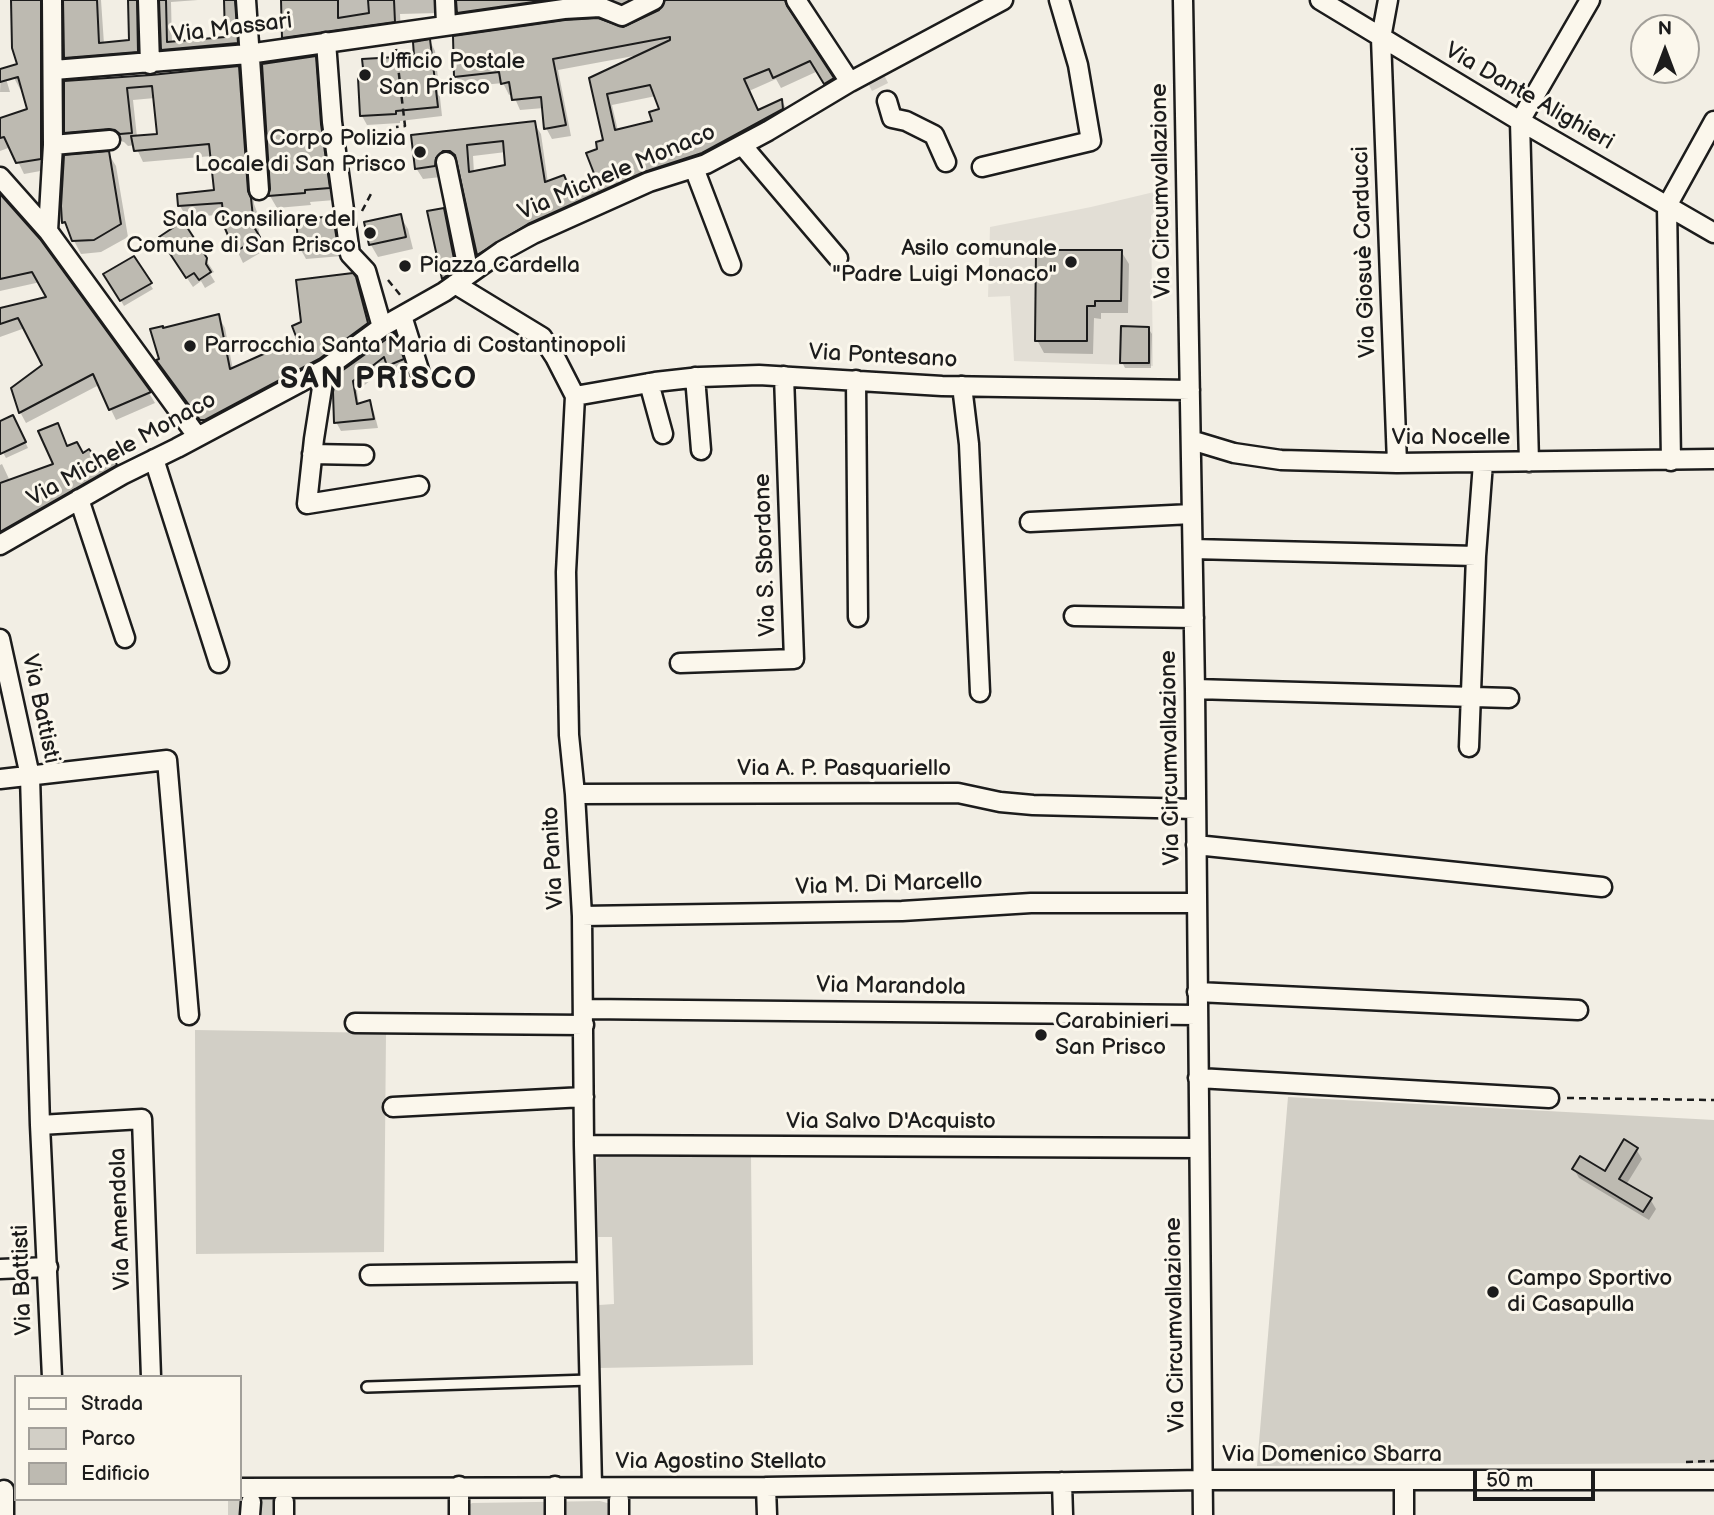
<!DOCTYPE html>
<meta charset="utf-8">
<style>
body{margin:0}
#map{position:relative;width:1714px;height:1515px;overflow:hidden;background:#f2eee4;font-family:"Balsamiq Sans",sans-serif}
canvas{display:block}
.legend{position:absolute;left:14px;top:1375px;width:228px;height:126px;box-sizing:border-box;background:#fbf7ec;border:2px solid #a29f99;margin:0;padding:9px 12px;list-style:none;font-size:21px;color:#1c1c1c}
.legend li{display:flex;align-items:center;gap:14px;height:35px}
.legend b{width:35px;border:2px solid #a29f99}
.north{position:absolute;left:1630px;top:14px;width:70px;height:70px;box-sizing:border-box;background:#fbf7ec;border:2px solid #a29f99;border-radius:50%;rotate:0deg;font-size:19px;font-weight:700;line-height:28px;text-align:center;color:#1c1c1c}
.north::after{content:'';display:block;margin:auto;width:24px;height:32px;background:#1c1c1c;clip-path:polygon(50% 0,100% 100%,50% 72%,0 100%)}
.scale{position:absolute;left:1473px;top:1469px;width:122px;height:32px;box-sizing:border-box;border:4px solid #1c1c1c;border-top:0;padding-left:9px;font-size:21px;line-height:24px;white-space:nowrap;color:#1c1c1c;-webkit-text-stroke:5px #fbf7ec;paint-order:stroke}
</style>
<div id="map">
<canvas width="1714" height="1515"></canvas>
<ul class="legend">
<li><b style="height:9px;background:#fbf7ec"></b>Strada</li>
<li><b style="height:19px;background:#d2cfc6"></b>Parco</li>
<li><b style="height:19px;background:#bdbab1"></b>Edificio</li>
</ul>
<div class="north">N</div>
<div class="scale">50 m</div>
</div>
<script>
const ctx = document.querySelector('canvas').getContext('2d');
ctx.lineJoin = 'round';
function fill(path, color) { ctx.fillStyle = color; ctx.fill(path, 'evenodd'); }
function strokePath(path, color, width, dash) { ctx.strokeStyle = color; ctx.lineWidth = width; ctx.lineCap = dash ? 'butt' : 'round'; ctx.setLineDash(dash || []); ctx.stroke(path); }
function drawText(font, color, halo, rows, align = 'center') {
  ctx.font = font + ' "Balsamiq Sans",sans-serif'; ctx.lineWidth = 6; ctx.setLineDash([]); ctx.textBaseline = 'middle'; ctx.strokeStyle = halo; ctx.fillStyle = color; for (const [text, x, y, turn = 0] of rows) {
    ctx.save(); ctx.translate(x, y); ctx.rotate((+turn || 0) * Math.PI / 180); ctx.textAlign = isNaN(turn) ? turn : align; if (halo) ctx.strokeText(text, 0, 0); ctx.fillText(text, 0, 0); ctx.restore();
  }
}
fill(new Path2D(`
 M1171 188 1151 216 1153 366 1014 361 1010 296 988 297 990 227 1091 207Z`), '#e2ded5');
fill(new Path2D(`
 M195 1030 386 1033 384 1252 196 1254Z
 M1288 1097 1714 1120V1463L1257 1466Z
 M601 1155 751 1156 753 1365 599 1368V1305L614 1304 612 1237H598L596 1160Z
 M240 1488H288V1515H228V1499H240Z
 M600 1501 611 1504 612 1515H468V1506L472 1503Z`), '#d2cfc6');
fill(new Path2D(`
 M13 0H101L104 44 131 42 130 0H152L144 62 72 68 66 57 65 1H53L46 170 24 174 11 147 0 151V119L29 110 23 89H20L14 78V67L19 66Z
 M157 0H198L171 2 172 44 227 39 226 0H245L243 54 169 60 164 51H173V47L163 48 161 1Z
 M283 0H450L439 13 400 14 401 33 290 48 283 37Z
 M454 0H785L791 10 792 17 839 90 832 94 818 71 781 88 776 79 749 91 759 112 782 101 788 112V120L485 265 478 254 458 162H450L441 177 423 179 416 168 413 136 534 123 541 134 548 183 569 188 597 177 599 150 605 141 591 79 639 55 558 70 571 136 552 139 546 128 544 108 520 110 513 94 509 95 503 83 462 87 456 76 623 29 664 8 667 1 656 0 629 14 465 23 459 12 457 1ZM656 96 661 110 655 122 618 131 612 105ZM506 152 507 167 474 173 473 156Z
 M430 41 435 51 442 116 400 121V123L367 125 362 116Z
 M315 58 322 70 335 200 310 202 311 205 277 208 270 196Z
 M238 68 245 80 254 204 257 212 260 241 265 250 243 263 225 225V214L187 218 180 206 216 192 212 156 143 162 135 145 128 146 124 142 117 140 73 144 66 132V82ZM155 98 159 135 137 137 133 100Z
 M1 70 7 82 10 92H0Z
 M108 153 116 166 128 237 101 252 81 254 64 222Z
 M0 195 63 277 0 291Z
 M443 209 450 222 463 283 451 291 444 279 429 212Z
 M400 216 408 229 413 249 378 257 371 245 366 224Z
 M332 218 338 227 342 256 306 259 301 250Z
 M182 224 214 272 210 274 215 282 205 288 201 281 193 287 166 247Z
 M1121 251 1129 264 1128 313H1101V319L1094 318 1093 354 1044 353 1037 340Z
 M133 258 153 289 124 306 106 275Z
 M354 278 362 291 374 336 208 431 159 361 163 330 218 316 225 328 233 370 300 340 303 323Z
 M9 306 149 393 155 403 116 420 99 385 26 423 20 412 44 366 25 328 0 337V309Z
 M1148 328 1152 334 1151 368H1125L1122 362Z
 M395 335 408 369 394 375 389 366 357 391 359 405 369 402 374 412 378 428 341 431 336 422 335 392Z
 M0 423H16L28 448 6 458 0 447Z
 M57 425 68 447 98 464 112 457 122 476 0 547V465L2 464 10 481 55 465Z
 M1636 1149 1642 1159 1626 1185 1650 1199 1656 1209 1649 1220 1579 1178 1574 1169 1605 1173Z`), '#0003');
const building = new Path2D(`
 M11 0H41V159L16 163 4 137 0 138V118L27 109 18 77 0 82V69L17 64 12 48Z
 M63 0H97L99 43 129 40 128 0H137L138 52 64 58Z
 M159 0H166L167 42 225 37 224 0H235L238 43 161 50Z
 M281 0H338V18L369 13 368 0H394L395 22 282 38Z
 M456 0H547L457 13Z
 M665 0H785L787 6 834 78 824 84 810 61 773 78 769 69 744 79 758 110 782 99 783 109 702 153 644 172 528 224 477 255 455 155 450 151H443L436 158 435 166 415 169 411 135 535 121 545 182 564 175 569 187 595 176 586 153 597 149 596 142 603 140 589 78 670 40V37L553 59 566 125 544 129 541 97 512 100 509 82 501 84 499 72 454 77 453 36 565 20 598 18 623 27 659 10ZM650 85 659 109 649 112 652 121 615 130 607 94ZM503 141 505 165 469 172 467 145Z
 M430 39 438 107 396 111V114L360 116 358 78 364 77 362 59 414 56 413 42Z
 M316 56 321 124 330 188 305 190V193L268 196 270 189 262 64Z
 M239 66 248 191 251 198 254 227 260 237 235 252 224 226 222 203 178 206 177 194 214 190 209 144 134 151 131 136 157 134 152 86 127 88 132 133 120 134 115 130 109 129 64 133V81L151 75Z
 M109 151 121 224 94 240 72 241 65 222 62 223 61 206 64 155Z
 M0 194 40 239 151 392 109 410 93 374 19 413 11 388 42 365 18 318 0 324V308L46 297 32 272 0 279Z
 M444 208 456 269 442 279 427 211Z
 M401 214 406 237 369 245 364 222Z
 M333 216 338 247 299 250 296 220Z
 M183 221 207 258 206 264 211 272 199 280 194 273 186 278 159 237Z
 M1036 250H1122L1121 301H1095V306H1087V341H1035Z
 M134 256 152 283 120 301 103 274Z
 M353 273 356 277 368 323 319 359 205 420H200L156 360 159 359 150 329 163 326V328L219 314 230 369 297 339 292 326 301 322 296 280Z
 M1121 326 1149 327V363H1120Z
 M395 333 404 359 387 366 384 357 353 381 357 404 370 400 374 419 334 423 333 392 336 375Z
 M13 415 26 442 0 454V421Z
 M58 423 67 446 77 442 83 453 89 449 99 462 112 455 117 465 0 532V483L53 464 38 431Z
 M1624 1139 1638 1148 1619 1179 1652 1198 1643 1212 1572 1169 1580 1156 1605 1171Z`);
fill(building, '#bdbab1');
strokePath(building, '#1c1c1c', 2);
strokePath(new Path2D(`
 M872 71 887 101`), '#d2cec6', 18, [18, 9]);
const lane = new Path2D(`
 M367 1387 590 1380`);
const street = new Path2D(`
 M148 0 150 64
 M246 0 259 190
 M445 0 446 25
 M796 0 850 82
 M1183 0 1195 689 1203 1515
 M1320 0 1520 121 1714 233
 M1388 0 1381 38 1397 463
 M326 42 332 122 350 254 366 271 382 327
 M54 70 248 54 564 9 600 7 622 16 654 0
 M887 101 892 118 906 121 934 135 946 162
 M53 145 110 140
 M742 145 838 258
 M446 162 469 274
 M982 167 1091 141 1078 65 1059 0
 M694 168 731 265
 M0 177 48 231 197 436
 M48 231 53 145 52 0
 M455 284 542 337 555 357 575 396 566 572 569 735 575 794 582 916 584 1145 592 1486
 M402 316 419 370
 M325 369 314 439 307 504 419 486
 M695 377 701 450
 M856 380 858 617
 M649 383 663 434
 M962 386 969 444 980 692
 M575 396 655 382 700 377 759 375 942 386 1190 390
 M1191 440 1234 453 1281 460 1397 463 1714 459
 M312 454 364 455
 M154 459 219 663
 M1671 461 1667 206 1714 121
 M1529 462 1520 121 1590 0
 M79 499 125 638
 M1030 522 1192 514
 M0 545 122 475 177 448 325 369 382 327 444 292 502 251 533 234 649 182 706 164 768 131 850 82 1003 0
 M1193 549 1476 556
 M1074 616 1194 618
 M0 639 30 776 40 1125 52 1377
 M680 663 794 659 784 376
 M1195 689 1509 698
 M1469 747 1476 556 1483 463
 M0 779 167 760 189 1015
 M575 794 958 793 1000 802 1033 805 1196 809
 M1196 845 1602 887
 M582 916 902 911 1031 903H1197
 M1197 992 1578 1010
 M584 1009 1197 1015
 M355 1023 584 1025
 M1198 1078 1549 1098
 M393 1107 584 1097
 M40 1125 142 1119 151 1377
 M584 1145 1198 1148
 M0 1269 48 1267
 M370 1275 587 1272
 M1404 1480V1515
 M1062 1482 1063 1515
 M555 1486V1515
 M766 1487 767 1515
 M240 1488 766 1487 1203 1480H1714
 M619 1500V1515
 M284 1502V1515
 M4 1515V1490
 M250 1515 251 1502
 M459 1515V1486`);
strokePath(lane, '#1c1c1c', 14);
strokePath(street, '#1c1c1c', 23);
strokePath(new Path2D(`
 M396 49 405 126 396 127
 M362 211 372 192
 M388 280 401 296
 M1567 1098 1714 1100
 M1686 1462 1714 1461`), '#1c1c1c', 2.5, [7, 5]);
strokePath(lane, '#fbf7ec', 9);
strokePath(street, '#fbf7ec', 18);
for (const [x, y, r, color] of [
 [365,75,7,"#1c1c1c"],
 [420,152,7,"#1c1c1c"],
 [370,233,7,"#1c1c1c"],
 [1071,262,7,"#1c1c1c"],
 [405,266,7,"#1c1c1c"],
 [190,346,7,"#1c1c1c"],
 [1041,1035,7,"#1c1c1c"],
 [1493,1292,7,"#1c1c1c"]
]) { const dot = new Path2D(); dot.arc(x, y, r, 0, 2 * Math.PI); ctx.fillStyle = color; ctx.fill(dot); strokePath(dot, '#fbf7ec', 2.5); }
drawText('23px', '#1c1c1c', '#fbf7ec', [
 ["Via Massari",232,29,-7],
 ["Via Dante Alighieri",1529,97,30],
 ["Via Michele Monaco",617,173,-23],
 ["Via Circumvallazione",1162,191,-91],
 ["Via Giosuè Carducci",1365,252,-92],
 ["Via Pontesano",883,357,3],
 ["Via Nocelle",1451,438],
 ["Via Michele Monaco",122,450,-29],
 ["Via S. Sbordone",766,555,-92],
 ["Via Battisti",40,709,78],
 ["Via Circumvallazione",1171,758,-91],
 ["Via A. P. Pasquariello",844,769],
 ["Via Panito",554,858,-93],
 ["Via M. Di Marcello",889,885,-2],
 ["Via Marandola",891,987,1],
 ["Via Salvo D'Acquisto",891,1122],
 ["Via Amendola",121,1219,-92],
 ["Via Battisti",23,1280,-92],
 ["Via Circumvallazione",1176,1325,-91],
 ["Via Domenico Sbarra",1332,1455],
 ["Via Agostino Stellato",721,1462]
]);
drawText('23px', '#1c1c1c', '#fbf7ec', [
 ["Ufficio Postale",379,62],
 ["San Prisco",379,88],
 ["Corpo Polizia",406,139,"right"],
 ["Locale di San Prisco",406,165,"right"],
 ["Sala Consiliare del",356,220,"right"],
 ["Comune di San Prisco",356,246,"right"],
 ["Asilo comunale",1057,249,"right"],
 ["\"Padre Luigi Monaco\"",1057,275,"right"],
 ["Piazza Cardella",419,266],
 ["Parrocchia Santa Maria di Costantinopoli",204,346],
 ["Carabinieri",1055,1022],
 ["San Prisco",1055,1048],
 ["Campo Sportivo",1507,1279],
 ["di Casapulla",1507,1305]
], 'left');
ctx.letterSpacing = '2px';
drawText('bold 30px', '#1c1c1c', '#fbf7ec', [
 ["SAN PRISCO",379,380]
]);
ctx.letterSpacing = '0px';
</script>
